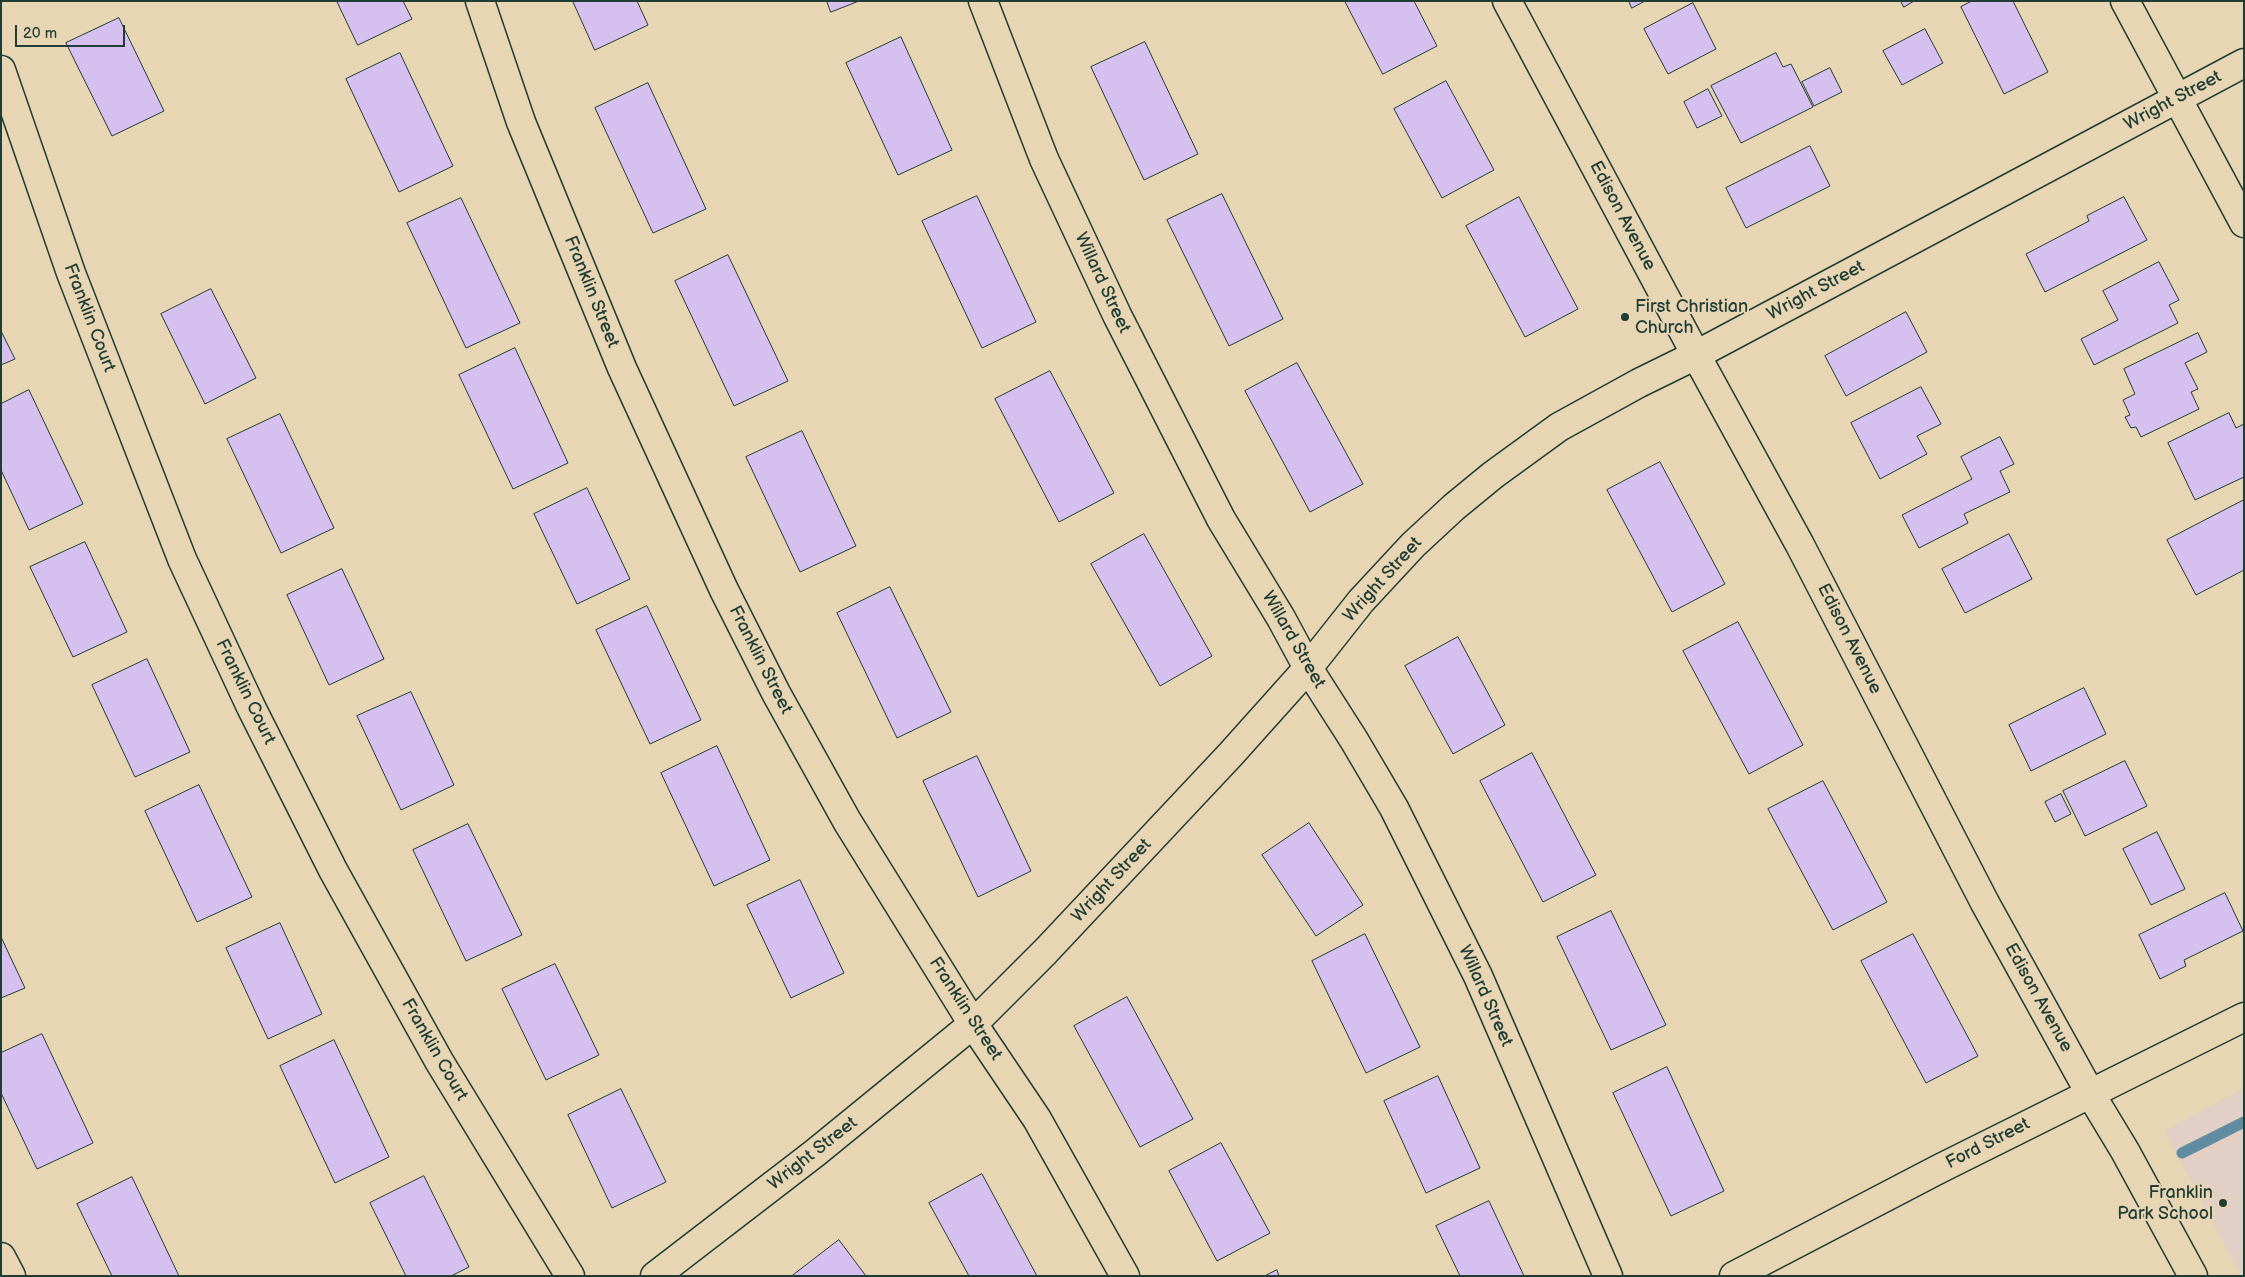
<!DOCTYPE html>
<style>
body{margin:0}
#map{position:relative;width:2245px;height:1277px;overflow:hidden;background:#e8d5b3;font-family:"Balsamiq Sans",sans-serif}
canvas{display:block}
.frame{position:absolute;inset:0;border:2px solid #1f3d34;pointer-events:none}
.scale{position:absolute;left:15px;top:25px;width:110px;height:22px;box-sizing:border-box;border:2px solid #1f3d34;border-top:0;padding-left:6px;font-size:15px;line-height:18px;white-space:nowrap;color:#1f3d34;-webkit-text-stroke:4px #e8d5b3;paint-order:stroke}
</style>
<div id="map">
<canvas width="2245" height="1277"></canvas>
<div class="frame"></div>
<div class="scale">20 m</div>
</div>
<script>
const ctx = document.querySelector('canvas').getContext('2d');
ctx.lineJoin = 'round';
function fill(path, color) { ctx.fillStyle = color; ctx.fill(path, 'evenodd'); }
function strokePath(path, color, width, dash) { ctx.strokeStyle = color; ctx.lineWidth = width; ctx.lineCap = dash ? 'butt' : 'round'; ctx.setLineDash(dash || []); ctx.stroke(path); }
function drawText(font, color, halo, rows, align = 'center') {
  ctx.font = font + ' "Balsamiq Sans",sans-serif'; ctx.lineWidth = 4; ctx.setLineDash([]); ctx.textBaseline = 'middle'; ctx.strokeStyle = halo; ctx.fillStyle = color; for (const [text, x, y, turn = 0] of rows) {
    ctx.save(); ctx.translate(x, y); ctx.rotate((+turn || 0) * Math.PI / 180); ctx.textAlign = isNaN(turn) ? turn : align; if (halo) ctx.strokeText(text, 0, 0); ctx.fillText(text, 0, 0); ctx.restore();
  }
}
fill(new Path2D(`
 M2244 1088V1276H2241L2164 1131Z`), '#e2cfc5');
strokePath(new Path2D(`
 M2182 1153 2244 1122`), '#608ca1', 11);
const building = new Path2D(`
 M337 1H403L412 19 358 45Z
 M573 1H637L648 25 595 50Z
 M827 1H859L831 12Z
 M1345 1H1414L1437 46 1383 74Z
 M1629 1H1645L1632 8Z
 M1901 1H1914L1904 7Z
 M1972 1H2013L2048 72 2004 94 1961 7Z
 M1693 3 1716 49 1668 74 1644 29Z
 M119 18 164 111 112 136 66 43Z
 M1925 29 1943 63 1902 85 1883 51Z
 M901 37 952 150 898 175 846 63Z
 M1145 42 1198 154 1144 180 1091 67Z
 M400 53 453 166 399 192 346 79Z
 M1776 53 1783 67 1791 64 1813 107 1741 143 1711 86Z
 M1830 68 1842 92 1814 106 1802 82Z
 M1446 81 1494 170 1442 198 1394 109Z
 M648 83 706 209 653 233 595 108Z
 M1708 89 1722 116 1697 128 1684 102Z
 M1810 146 1830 186 1746 228 1726 188Z
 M1222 194 1283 319 1229 346 1167 220Z
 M977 196 1036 322 982 348 922 221Z
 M1519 197 1578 309 1525 337 1466 226Z
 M2124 197 2147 240 2045 292 2026 254 2089 221 2087 216Z
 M461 198 520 323 466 348 407 223Z
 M728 255 788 381 734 406 675 281Z
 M2159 262 2179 300 2169 305 2178 323 2094 365 2081 339 2118 320 2103 291Z
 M211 289 256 378 205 404 161 314Z
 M1906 312 1927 352 1846 396 1825 356Z
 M1 331 15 359 1 365Z
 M2198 333 2207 352 2185 363 2198 389 2191 392 2199 409 2141 437 2136 427 2131 428 2125 417 2130 415 2123 400 2135 394 2124 369Z
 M515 348 568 463 513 489 459 375Z
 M1297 363 1363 484 1310 512 1245 391Z
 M1050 371 1114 493 1059 522 995 399Z
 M1921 387 1941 424 1917 436 1927 454 1880 479 1851 423Z
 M29 390 83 504 29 530 1 470V404Z
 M2229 413 2236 428 2244 424V477L2195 500 2168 443Z
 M280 414 334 528 281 553 227 439Z
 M802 431 856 546 800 572 746 457Z
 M2000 437 2014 464 2000 471 2010 492 1964 514 1968 523 1919 548 1902 515 1972 479 1961 457Z
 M1660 462 1725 584 1672 612 1607 490Z
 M587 488 630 579 577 604 534 514Z
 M2244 500V570L2196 595 2167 540Z
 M1144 534 1212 656 1160 686 1091 564Z
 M2009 534 2032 579 1965 613 1942 569Z
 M85 542 127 632 73 657 30 567Z
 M342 569 384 659 329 685 287 595Z
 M890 587 951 712 897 738 837 613Z
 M647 606 701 720 650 744 596 630Z
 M1738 622 1803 745 1749 774 1683 651Z
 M1458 637 1505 725 1453 754 1405 666Z
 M147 659 190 752 135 777 92 685Z
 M2084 688 2106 734 2031 771 2009 725Z
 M411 692 454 785 401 810 357 716Z
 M717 746 770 860 714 886 661 773Z
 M1532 753 1596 875 1543 902 1480 781Z
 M977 756 1031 871 978 897 923 781Z
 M2125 761 2147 806 2085 836 2063 791Z
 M1823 781 1887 902 1833 930 1768 809Z
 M199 785 252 897 197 922 145 811Z
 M2061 794 2071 814 2055 822 2045 802Z
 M1309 823 1363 905 1316 936 1262 855Z
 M468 824 522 935 466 961 413 850Z
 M2157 832 2185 889 2151 905 2123 849Z
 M800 880 844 973 791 998 747 905Z
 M2225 893 2243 931 2184 960 2186 966 2160 979 2139 935Z
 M1611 911 1666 1025 1611 1050 1557 937Z
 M280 923 322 1014 268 1039 226 948Z
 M1365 934 1420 1047 1366 1073 1312 961Z
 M1913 934 1978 1056 1926 1083 1861 961Z
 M1 937 25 988 1 998Z
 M555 964 599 1055 546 1080 502 989Z
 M1127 997 1193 1119 1140 1147 1074 1026Z
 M42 1034 93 1143 37 1169 1 1093V1053Z
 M334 1040 389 1157 335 1183 280 1066Z
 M1667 1067 1724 1191 1671 1216 1613 1093Z
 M1438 1076 1480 1168 1426 1193 1384 1101Z
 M621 1089 666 1182 612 1208 568 1115Z
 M1221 1143 1270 1233 1217 1261 1169 1171Z
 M982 1174 1037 1276H969L929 1203Z
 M424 1176 469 1267 451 1276H406L370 1203Z
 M132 1177 179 1276H112L77 1204Z
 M1489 1201 1524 1276H1460L1436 1226Z
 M839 1240 866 1276H792Z
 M1277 1270 1279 1276H1265Z`);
fill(building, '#d5c0f0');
strokePath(building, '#1f3d34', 1);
const street = new Path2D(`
 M480 1 521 122 622 368 724 590 776 693 847 821 973 1024 1037 1119 1125 1276
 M983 1 1044 159 1117 315 1221 519 1281 618 1308 668 1354 740 1394 808 1478 976 1608 1276
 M2125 1 2244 223
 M1 70 71 273 182 559 251 707 333 870 439 1061 570 1276
 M1 1257 11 1276
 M655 1276 815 1153 973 1024 1045 952 1231 754 1308 668 1361 601 1413 545 1454 507 1493 475 1559 427 1639 383 1696 355 2244 63`);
const secondary = new Path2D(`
 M1507 1 1696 355 1800 545 1985 903 2090 1093 2125 1151 2193 1276
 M1734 1276 1939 1169 2244 1017`);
strokePath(street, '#1f3d34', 31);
strokePath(secondary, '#1f3d34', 31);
strokePath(street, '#e8d5b3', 28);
strokePath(secondary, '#e8d5b3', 28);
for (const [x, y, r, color] of [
 [1625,317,5,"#1f3d34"],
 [2223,1203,5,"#1f3d34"]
]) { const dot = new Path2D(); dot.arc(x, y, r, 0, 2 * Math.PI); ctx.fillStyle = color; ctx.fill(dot); strokePath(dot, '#e8d5b3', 2); }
drawText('18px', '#1f3d34', '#e8d5b3', [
 ["Wright Street",2173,101,-28],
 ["Edison Avenue",1622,216,62],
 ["Willard Street",1102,283,65],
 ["Wright Street",1816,291,-28],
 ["Franklin Street",591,292,68],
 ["Franklin Court",89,318,69],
 ["Wright Street",1383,580,-48],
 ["Edison Avenue",1849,639,63],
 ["Willard Street",1293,640,60],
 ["Franklin Street",760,660,63],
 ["Franklin Court",245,692,64],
 ["Wright Street",1112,881,-47],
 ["Willard Street",1485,996,66],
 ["Edison Avenue",2038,998,61],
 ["Franklin Street",965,1009,57],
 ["Franklin Court",434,1050,60],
 ["Ford Street",1988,1144,-27],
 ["Wright Street",813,1154,-38]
]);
drawText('18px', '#1f3d34', '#e8d5b3', [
 ["First Christian",1635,307],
 ["Church",1635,328],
 ["Franklin",2213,1193,"right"],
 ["Park School",2213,1214,"right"]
], 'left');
</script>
